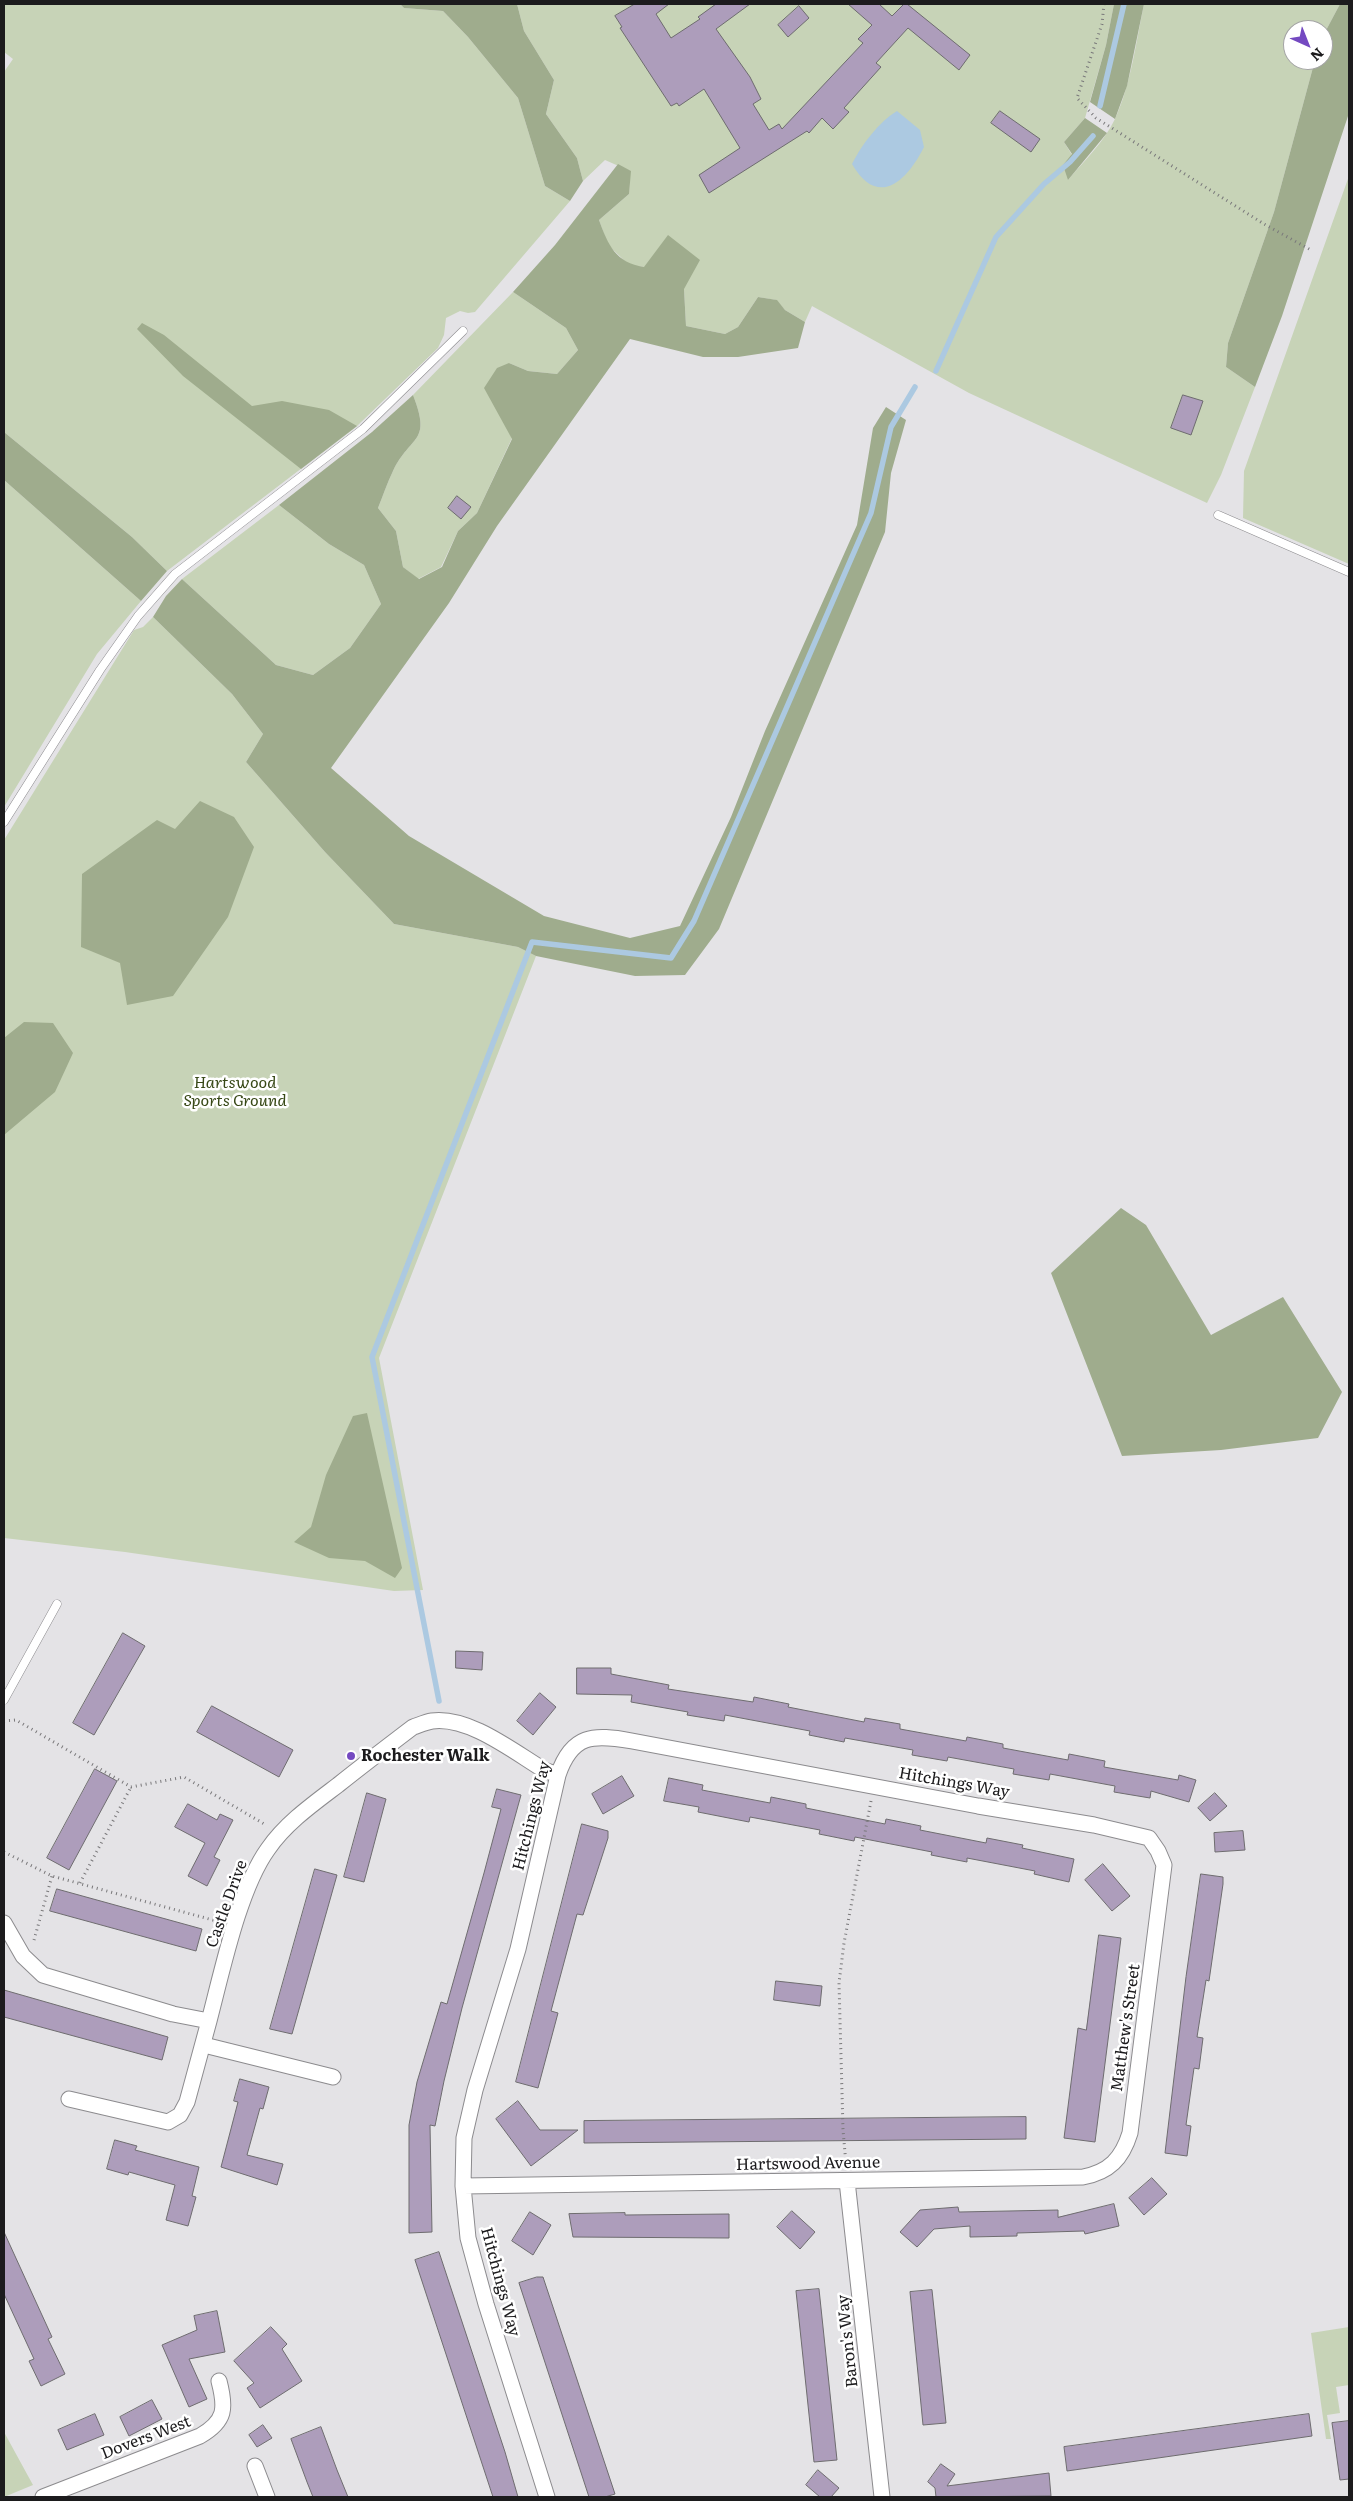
<!DOCTYPE html>
<style>
body{margin:0}
#map{position:relative;width:1353px;height:2501px;overflow:hidden;background:#e4e3e6;font-family:Literata,serif}
canvas{display:block}
.frame{position:absolute;inset:0;border:5px solid #1c1b1d;pointer-events:none}
.north{position:absolute;left:1283px;top:20px;width:50px;height:50px;box-sizing:border-box;background:#fff;border:1px solid #a4a4a5;border-radius:50%;rotate:136deg;font-size:14px;font-weight:700;line-height:20px;text-align:center;color:#1c1b1d}
.north::after{content:'';display:block;margin:auto;width:18px;height:22px;background:#7449c1;clip-path:polygon(50% 0,100% 100%,50% 72%,0 100%)}
</style>
<div id="map">
<canvas width="1353" height="2501"></canvas>
<div class="frame"></div>
<div class="north">N</div>
</div>
<script>
const ctx = document.querySelector('canvas').getContext('2d');
ctx.lineJoin = 'round';
function fill(path, color) { ctx.fillStyle = color; ctx.fill(path, 'evenodd'); }
function strokePath(path, color, width, dash) { ctx.strokeStyle = color; ctx.lineWidth = width; ctx.lineCap = dash ? 'butt' : 'round'; ctx.setLineDash(dash || []); ctx.stroke(path); }
function drawText(font, color, halo, rows, align = 'center') {
  ctx.font = font + ' Literata,serif'; ctx.lineWidth = 5; ctx.setLineDash([]); ctx.textBaseline = 'middle'; ctx.strokeStyle = halo; ctx.fillStyle = color; for (const [text, x, y, turn = 0] of rows) {
    ctx.save(); ctx.translate(x, y); ctx.rotate((+turn || 0) * Math.PI / 180); ctx.textAlign = isNaN(turn) ? turn : align; if (halo) ctx.strokeText(text, 0, 0); ctx.fillText(text, 0, 0); ctx.restore();
  }
}
fill(new Path2D(`
 M4 4H400L404 8 443 11 468 37 518 98 545 186 570 201 475 312 468 313 460 311 446 318 444 335 438 348 357 426 167 571 132 537 4 432V72L13 59 4 52Z
 M517 4H1114L1106 45 1085 118 1064 142 1072 155 1068 180C1084 161 1104 142 1115 119 1131 84 1136 42 1144 4H1340L1323 36V30H1293V60H1315L1274 212 1228 343 1226 367 1255 387 1221 475 1207 503 969 393 812 306 805 322 785 310 776 300 758 297 738 327 725 334 686 326 684 289 644 267 629 265 608 245 599 220 629 194 630 171 605 160 583 181 577 158 546 114 554 80 524 31Z
 M1349 176V564L1243 518 1244 471Z
 M513 292 566 328 578 350 557 374 528 371 509 363 501 414 512 438 477 513 458 531 441 567 418 579 403 567 396 531 378 508C383 496 387 483 393 471 411 434 432 444 413 395Z
 M4 480 141 601 97 654 4 807Z
 M279 505 329 544 364 565 381 604 350 648 313 675 276 665 182 579Z
 M153 617 232 694 263 734 246 762 325 852 394 924 518 947 536 956 379 1358 423 1590 394 1591 125 1552 4 1538V840L134 630 143 627Z
 M1349 2327V2385L1336 2387 1340 2413 1327 2415 1331 2439H1326L1311 2333Z
 M4 2432 33 2485 4 2497Z`), '#c7d3b7');
fill(new Path2D(`
 M400 4H517L524 31 554 80 546 114 577 158 583 181 570 201 545 186 518 98 468 37 443 11 404 8Z
 M1114 4H1144L1127 86 1115 119 1090 102 1106 45Z
 M1340 4H1349V113L1282 316 1255 387 1226 367 1228 343 1274 212 1315 60H1323V36Z
 M1085 118 1107 133 1068 180 1063 165 1072 154 1064 142Z
 M618 164 631 171 629 194 599 220C608 245 616 263 644 267L668 235 700 260 684 289 686 326 725 334 738 327 758 297 777 300 785 310 805 322 798 348 738 357H703L630 339 497 526 449 603 331 768 409 836 544 916 630 938 680 926 731 817 765 731 857 525 873 428 886 407 906 420 891 473 885 532 719 929 685 975 635 976 536 956 518 947 394 924 325 852 246 762 263 734 232 694 153 617 166 596 182 579 276 665 313 675 350 648 381 604 364 565 329 544 279 505 372 432 413 395C432 444 411 434 393 471 387 483 383 496 378 508L396 531 403 567 419 579 442 567 458 531 477 513 512 439 484 388 497 368 509 363 528 371 557 374 578 350 566 328 513 292 555 245Z
 M142 323 164 335 252 406 282 401 329 410 357 426 301 469 183 376 137 329Z
 M4 432 132 537 167 571 141 601 4 480Z
 M200 801 234 817 254 847 228 917 173 996 127 1005 120 963 81 947 82 874 157 820 175 829Z
 M24 1022 53 1023 73 1053 55 1092 4 1135V1038Z
 M1121 1208 1146 1225 1211 1335 1283 1297 1342 1392 1318 1438 1221 1450 1122 1456 1051 1273Z
 M367 1413 402 1568 395 1578 365 1561 329 1558 294 1542 311 1527 326 1475 353 1416Z`), '#9fac8d');
fill(new Path2D(`
 M897 111 920 130 924 147C907 181 878 209 852 164 862 144 879 122 897 111Z`), '#acc9e1');
strokePath(new Path2D(`
 M1100 106 1124 4
 M936 371 996 237 1044 184 1070 162 1093 136
 M439 1701 372 1357 532 942 671 958 694 921 871 513 891 427 915 387`), '#acc9e1', 5.5);
const building = new Path2D(`
 M635 4H669L656 14 671 38 700 19 698 17 716 4H750L716 29 750 77 761 99 753 104 769 130 779 124 782 129 863 43 858 39 872 25 848 4H879L892 16 904 4H907L970 55 959 70 908 28 876 63 881 67 844 108 849 112 833 129 822 118 809 133 807 131 709 193 699 175 740 148 704 89 679 106 677 103 671 106 620 28 622 27 615 16Z
 M799 6 809 18 788 37 778 25Z
 M1000 111 1040 139 1031 152 991 123Z
 M1183 395 1203 401 1191 435 1171 428Z
 M457 496 471 507 461 519 448 508Z
 M123 1633 145 1646 94 1735 73 1723Z
 M456 1651 483 1652 482 1670 456 1668Z
 M577 1668H611V1674L669 1685 668 1689 753 1702 754 1697 789 1704 788 1707 864 1722 865 1718 900 1724V1729L966 1741 967 1737 1003 1744V1748L1068 1760 1069 1754 1105 1761 1104 1767 1178 1780 1179 1775 1196 1780 1189 1802 1151 1791 1150 1798 1114 1792 1115 1786 1050 1774 1049 1780 1013 1774 1014 1769 948 1757 947 1761 912 1755 913 1750 845 1738 844 1742 809 1735 810 1731 725 1715 724 1721 687 1715 688 1712 631 1702 632 1695 577 1694Z
 M540 1693 556 1707 533 1735 517 1721Z
 M212 1706 293 1750 279 1777 197 1732Z
 M95 1769 117 1781 69 1870 47 1858Z
 M622 1776 634 1796 603 1814 592 1794Z
 M669 1778 703 1785 702 1790 770 1803 771 1797 806 1804V1808L885 1824 886 1819 921 1826 920 1830 986 1843 987 1838 1023 1845 1022 1848 1074 1859 1069 1882 1034 1874 1035 1871 967 1858V1862L931 1855 932 1852 855 1837 854 1841 819 1834 820 1830 750 1817 749 1822 698 1812 699 1807 664 1801Z
 M497 1789 521 1795 462 2008 444 2081 435 2126 430 2125 432 2232 409 2233V2125L417 2082 441 2002 447 2004 484 1873 501 1809 492 1807Z
 M367 1793 386 1799 364 1882 344 1877Z
 M1215 1793 1227 1806 1210 1821 1198 1808Z
 M188 1804 217 1820 220 1814 233 1820 214 1857 220 1860 207 1886 188 1876 205 1843 175 1827Z
 M582 1824 608 1831V1838L583 1915 577 1914 551 2011 558 2013 538 2088 516 2082Z
 M1243 1831 1245 1850 1215 1852 1214 1833Z
 M1103 1864 1130 1896 1112 1911 1085 1880Z
 M315 1869 337 1875 292 2034 270 2029Z
 M1201 1874 1223 1877V1884L1209 1981 1206 1980 1197 2037 1203 2038 1199 2069 1194 2068 1186 2125 1191 2126 1187 2156 1165 2153 1186 1977Z
 M57 1889 202 1929 196 1951 50 1911Z
 M1099 1935 1121 1938 1095 2142 1064 2138 1078 2028 1086 2030Z
 M776 1981 822 1986 820 2006 774 2000Z
 M4 1990 168 2037 162 2060 4 2017Z
 M240 2079 269 2087 263 2109 260 2108 247 2155 283 2164 277 2185 221 2167 238 2102 234 2101Z
 M518 2101 540 2130H578L531 2166 496 2119Z
 M1026 2117V2139L584 2143V2121Z
 M115 2140 137 2146 135 2150 199 2167 192 2196 196 2197 188 2226 166 2220 175 2185 129 2172 128 2175 107 2169Z
 M1152 2178 1167 2194 1144 2215 1129 2198Z
 M1114 2204 1119 2226 1085 2234 1084 2231 1017 2233V2236L970 2237V2226L934 2229 917 2247 900 2232 920 2210 958 2207 959 2212 1058 2210V2217Z
 M792 2211 815 2232 800 2249 777 2227Z
 M530 2212 551 2225 533 2255 512 2241Z
 M625 2213V2215L729 2214V2238L573 2237 569 2214Z
 M4 2232 52 2337 48 2339 65 2374 41 2386 29 2361 34 2359 4 2294Z
 M439 2252 505 2452 518 2497H493L415 2260Z
 M537 2277H543L615 2494 605 2497H589L519 2283Z
 M819 2289 837 2460 814 2462 796 2291Z
 M932 2290 946 2423 923 2425 910 2292Z
 M217 2311 225 2352 189 2359 207 2399 189 2407 162 2345 197 2330 194 2316Z
 M271 2327 287 2344 282 2349 302 2381 260 2408 247 2388 254 2383 234 2361Z
 M152 2400 162 2419 129 2436 120 2417Z
 M95 2414 104 2435 67 2450 58 2430Z
 M1309 2414 1312 2436 1067 2471 1064 2447Z
 M1349 2421V2479L1340 2480 1332 2423Z
 M263 2425 272 2438 257 2447 249 2435Z
 M321 2427 337 2470 348 2497H313L307 2482 291 2439Z
 M941 2464 955 2474 947 2486 1049 2473 1051 2496 936 2497 935 2488 928 2482Z
 M818 2470 839 2488 831 2497H820L806 2485Z`);
fill(building, '#ad9dbb');
strokePath(building, '#6e6c6f', 1);
const lane = new Path2D(`
 M1218 515 1349 572
 M4 822 100 670 138 616 175 574 363 429 463 331
 M4 1700 57 1604`);
const street = new Path2D(`
 M4 1923 23 1956 43 1975 173 2014 209 2021C222 1972 239 1889 268 1849 286 1823 313 1804 338 1785 363 1765 388 1746 413 1727 419 1725 426 1722 432 1721 469 1716 514 1752 544 1770L558 1775
 M204 2045 333 2077
 M69 2099 168 2122 180 2115 187 2102 209 2021
 M847 2181 882 2497
 M463 2186 1083 2177C1109 2172 1122 2159 1130 2133L1164 1865 1158 1851 1149 1838 1094 1825 978 1806 632 1741C593 1734 572 1734 558 1775L518 1949 475 2090 464 2138 463 2186 468 2238 486 2304 547 2497
 M255 2466 267 2497
 M43 2497 200 2436C226 2421 226 2408 219 2381`);
strokePath(lane, '#8c8b8e', 9);
strokePath(street, '#8c8b8e', 17);
strokePath(new Path2D(`
 M1104 4 1102 24 1077 98 1096 118 1264 224 1311 250
 M4 1721 16 1720 131 1787 184 1777 266 1825
 M4 1852 52 1876 220 1922
 M80 1883 131 1787
 M34 1940 52 1876
 M846 2164 843 2130 839 1983 844 1943 871 1801`), '#79787a', 3, [1, 4]);
strokePath(lane, '#fff', 8);
strokePath(street, '#fff', 15);
for (const [x, y, r, color] of [
 [351,1756,5,"#7449c1"]
]) { const dot = new Path2D(); dot.arc(x, y, r, 0, 2 * Math.PI); ctx.fillStyle = color; ctx.fill(dot); strokePath(dot, '#fff', 2); }
drawText('italic 16px', '#374816', '#fff', [
 ["Hartswood",235,1083],
 ["Sports Ground",235,1101]
]);
drawText('bold 16px', '#1c1b1d', '#fff', [
 ["Rochester Walk",361,1756]
], 'left');
drawText('16px', '#1c1b1d', '#fff', [
 ["Hitchings Way",954,1783,10],
 ["Hitchings Way",532,1816,-76],
 ["Castle Drive",227,1904,-70],
 ["Matthew's Street",1126,2028,-82],
 ["Hartswood Avenue",808,2164,-1],
 ["Hitchings Way",500,2282,75],
 ["Baron's Way",848,2341,-96],
 ["Dovers West",146,2438,-21]
]);
</script>
